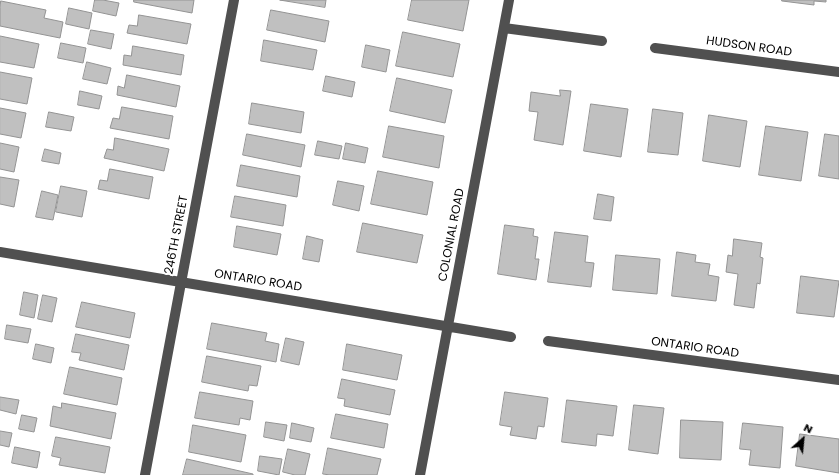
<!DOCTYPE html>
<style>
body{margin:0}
#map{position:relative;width:839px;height:475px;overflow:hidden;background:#fff;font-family:Poppins,sans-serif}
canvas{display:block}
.north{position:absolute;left:783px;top:419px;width:40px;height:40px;-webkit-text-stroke:3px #fff;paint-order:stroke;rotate:27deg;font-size:11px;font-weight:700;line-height:16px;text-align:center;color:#000}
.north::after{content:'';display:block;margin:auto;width:14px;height:18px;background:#000;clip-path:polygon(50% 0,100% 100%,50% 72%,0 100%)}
</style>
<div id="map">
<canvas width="839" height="475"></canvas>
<div class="north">N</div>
</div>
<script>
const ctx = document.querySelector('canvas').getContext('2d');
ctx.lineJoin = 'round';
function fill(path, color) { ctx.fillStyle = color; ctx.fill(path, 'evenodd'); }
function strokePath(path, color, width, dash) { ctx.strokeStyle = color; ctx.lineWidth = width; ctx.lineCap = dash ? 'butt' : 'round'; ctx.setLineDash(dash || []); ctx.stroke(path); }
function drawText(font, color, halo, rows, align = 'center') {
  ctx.font = font + ' Poppins,sans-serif'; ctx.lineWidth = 4; ctx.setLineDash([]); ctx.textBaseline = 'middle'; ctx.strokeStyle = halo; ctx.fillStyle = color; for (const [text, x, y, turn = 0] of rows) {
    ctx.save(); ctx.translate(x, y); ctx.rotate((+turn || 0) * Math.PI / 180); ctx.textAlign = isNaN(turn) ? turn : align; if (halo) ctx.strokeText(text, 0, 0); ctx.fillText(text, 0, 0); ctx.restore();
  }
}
const building = new Path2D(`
 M95 0H103L119 3 116 16 93 11Z
 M134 0H194L192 13 134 2Z
 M280 0H326L325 7Z
 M412 0H469L463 31 408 20Z
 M782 0H826V2L814 1V5L782 1Z
 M1 1 46 10 44 18 63 22 60 38 0 26V8Z
 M69 8 92 13 89 29 66 24Z
 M271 10 329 21 325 42 267 30Z
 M139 15 191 24 187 44 127 33 129 25 137 26Z
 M91 30 114 34 111 49 88 44Z
 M403 32 460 44 453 77 396 66Z
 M0 36 39 44 34 68 0 62Z
 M264 40 317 50 313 70 261 61Z
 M61 43 86 48 83 63 58 58Z
 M366 45 390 50 386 72 362 67Z
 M133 46 184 55 181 75 123 65 124 55 131 56Z
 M87 62 111 68 107 84 83 79Z
 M0 72 32 78 27 104 0 99Z
 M127 75 180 86 176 107 117 95 118 86 124 88Z
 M326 76 355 82 352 97 323 91Z
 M397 78 452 90 445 123 390 111Z
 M560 90 571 91 563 145 534 140 538 112 529 111 531 92 560 96Z
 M80 91 102 96 99 109 78 105Z
 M252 103 304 112 301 133 249 124Z
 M591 104 628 109 621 157 584 151Z
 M122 107 173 116 169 139 110 128 113 118 119 119Z
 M0 108 26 113 21 138 0 134Z
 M653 109 683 113 678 155 648 152Z
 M49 112 74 117 71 131 46 127Z
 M709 115 747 121 740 167 703 161Z
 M389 126 444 136 439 168 383 157Z
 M766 126 808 132 801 181 759 175Z
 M247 134 305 145 301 167 243 155Z
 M825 134 839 136V179L819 176Z
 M115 138 169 149 164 171 104 158 107 149 113 150Z
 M318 141 342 146 339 159 315 155Z
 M0 143 19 147 14 172 0 169Z
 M346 143 368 148 365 163 343 159Z
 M45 149 61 153 59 164 42 161Z
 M241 165 300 176 297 197 237 186Z
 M110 169 153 177 149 199 98 189 100 180 107 181Z
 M378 171 433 182 427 215 371 204Z
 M0 177 19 180 14 207 0 204Z
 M338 181 364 186 359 211 333 205Z
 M61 186 87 191 82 217 56 212Z
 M42 191 58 195 53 220 36 217Z
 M598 194 614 197 611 221 594 219Z
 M235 196 286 205 283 226 231 217Z
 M363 223 423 235 417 263 357 252Z
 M505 225 534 229 533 236 538 237 535 259H539L536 280 498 274Z
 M237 226 281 234 277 255 234 247Z
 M555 232 588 236 585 262 594 263 591 287 548 282Z
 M307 236 323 240 319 262 303 259Z
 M734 239 762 243 760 257 763 258 760 284 757 283 754 308 734 305 738 274 726 272 728 255 732 256Z
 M677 252 696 255 695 262 710 264 708 275 719 277 716 301 672 296Z
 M616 255 660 259 657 294 613 290Z
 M801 276 839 281 834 317 797 313Z
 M24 292 38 295 34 318 20 315Z
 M43 295 57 298 52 322 38 319Z
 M82 302 135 313 130 338 76 327Z
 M212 323 267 333 265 341 279 344 276 362 207 349Z
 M7 325 31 329 28 343 5 339Z
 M76 334 129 345 124 370 79 360 81 353 72 352Z
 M286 338 304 342 299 365 281 361Z
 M36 344 54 348 51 363 33 359Z
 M347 344 402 355 397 380 343 370Z
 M207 356 261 366 257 386 249 385 248 391 202 382Z
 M70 367 122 378 117 405 64 394Z
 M342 379 395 390 390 415 344 406 345 399 338 398Z
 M200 392 253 401 250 420 240 418 239 425 195 418Z
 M505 392 548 398 544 427 538 426 536 439 510 435 512 427 500 425Z
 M0 397 19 400 16 414 0 410Z
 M567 400 617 406 613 436 597 434 596 446 562 442Z
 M62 403 116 413 111 439 50 426 53 406 61 408Z
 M634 405 664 408 658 454 629 450Z
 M336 414 388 424 384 448 331 438Z
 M22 415 37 418 34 432 19 429Z
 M681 420 723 422 721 460 680 458Z
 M266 422 287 425 284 441 264 437Z
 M292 423 314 428 311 442 290 438Z
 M743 423 783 427 780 468 749 465 751 450 740 449Z
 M193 425 246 435 241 462 189 452Z
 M0 431 12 433 9 447 0 445Z
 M800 434 839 439V473L796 466Z
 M56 437 110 447 105 473 59 465 61 458 52 456Z
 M15 447 40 452 37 468 12 463Z
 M328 448 381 459 377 475H330L323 474Z
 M288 449 310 454 305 475H295L283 472Z
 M260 456 282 459 279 475 258 471Z
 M187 459 253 474V475H183Z`);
fill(building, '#c0c0c0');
strokePath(building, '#949494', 1);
strokePath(new Path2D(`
 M504 28 602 41
 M655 48 839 72
 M0 252 511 337
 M548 341 839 380
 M145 475 234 0
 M420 475 509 0`), '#505050', 10);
drawText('12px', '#000', '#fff', [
 ["HUDSON ROAD",749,47,8],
 ["246TH STREET",177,235,-79],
 ["COLONIAL ROAD",452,235,-79],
 ["ONTARIO ROAD",258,281,9],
 ["ONTARIO ROAD",695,348,8]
]);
</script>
